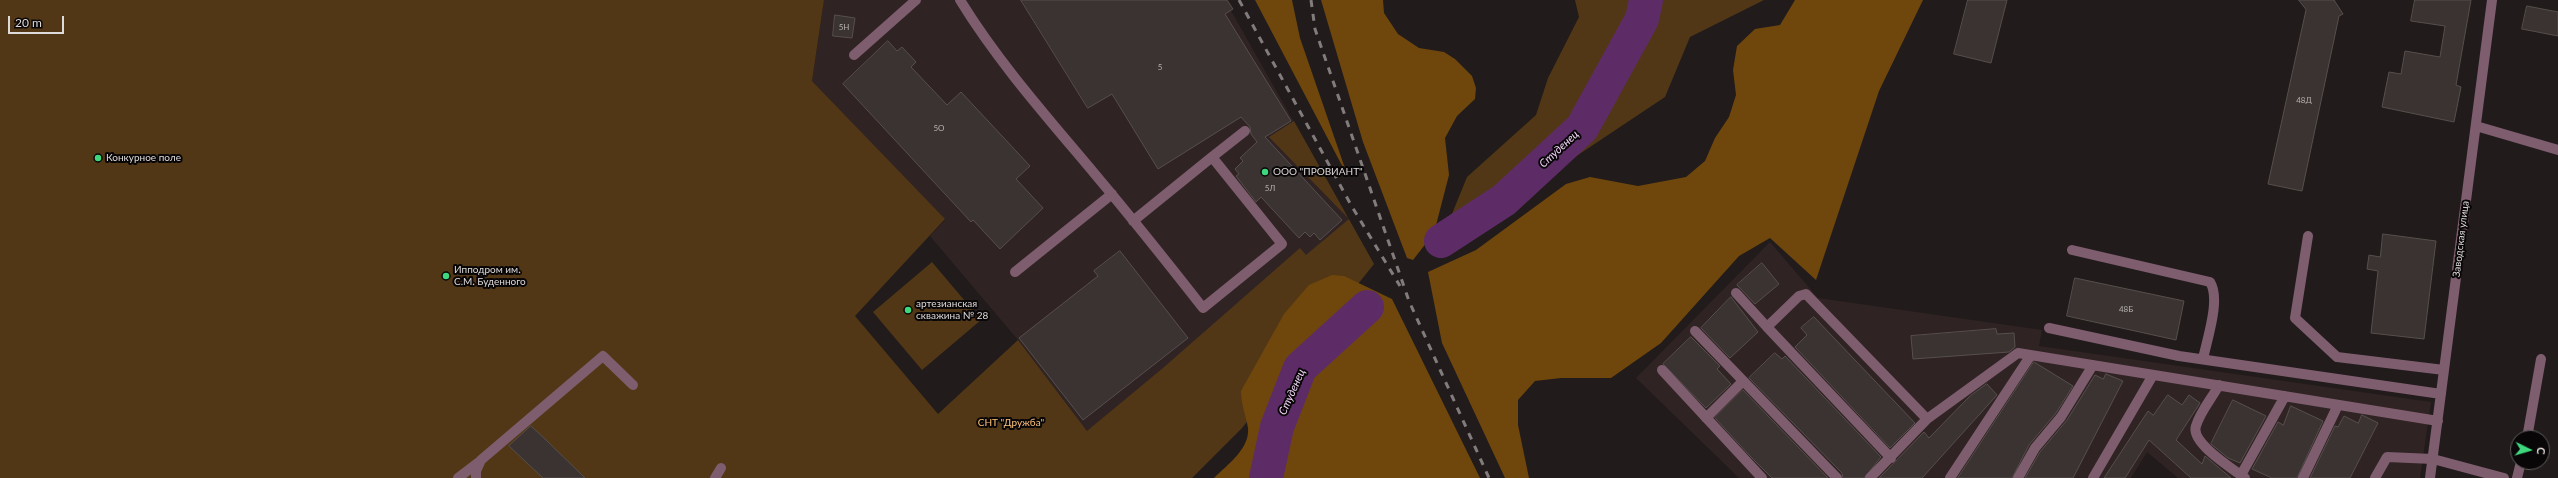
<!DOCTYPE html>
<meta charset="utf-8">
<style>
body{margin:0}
#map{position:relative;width:2558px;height:478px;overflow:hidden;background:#211b1b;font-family:Lato,sans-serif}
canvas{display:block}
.north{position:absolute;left:2510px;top:430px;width:40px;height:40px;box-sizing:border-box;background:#090607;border:1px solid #5f5b5b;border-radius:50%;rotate:95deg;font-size:11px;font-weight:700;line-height:16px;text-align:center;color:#dfdada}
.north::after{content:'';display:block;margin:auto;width:14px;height:18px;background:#3ed77d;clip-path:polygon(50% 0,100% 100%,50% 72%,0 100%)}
.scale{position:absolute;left:8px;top:16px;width:56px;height:18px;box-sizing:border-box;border:2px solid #dfdada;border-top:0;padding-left:5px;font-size:12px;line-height:14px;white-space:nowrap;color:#dfdada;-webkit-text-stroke:3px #090607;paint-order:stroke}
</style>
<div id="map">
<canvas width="2558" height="478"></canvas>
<div class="north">С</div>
<div class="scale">20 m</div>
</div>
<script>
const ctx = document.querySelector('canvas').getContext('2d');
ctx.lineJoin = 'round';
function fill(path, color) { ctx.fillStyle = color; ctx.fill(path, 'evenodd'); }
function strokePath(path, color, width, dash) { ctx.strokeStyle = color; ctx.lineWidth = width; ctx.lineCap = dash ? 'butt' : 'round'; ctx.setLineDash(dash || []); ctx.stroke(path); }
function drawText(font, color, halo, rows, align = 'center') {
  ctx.font = font + ' Lato,sans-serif'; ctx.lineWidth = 4; ctx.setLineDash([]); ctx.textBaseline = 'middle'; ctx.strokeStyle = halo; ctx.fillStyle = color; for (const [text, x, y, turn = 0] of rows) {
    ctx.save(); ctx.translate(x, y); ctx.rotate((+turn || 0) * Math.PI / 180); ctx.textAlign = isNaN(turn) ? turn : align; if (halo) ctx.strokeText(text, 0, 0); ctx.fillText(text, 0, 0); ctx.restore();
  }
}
fill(new Path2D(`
 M824 0H1225L1374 264 1242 428 1192 478 1087 431 1018 340 930 236 945 220 812 81Z
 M1770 242 1818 298 2042 330 2039 346 2431 402 2420 478H2178L2147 452 2131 478H1739L1636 378Z`), '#302323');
fill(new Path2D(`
 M0 0H824L812 81 945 219 855 316 938 414 1018 340 1087 431 1163 368 1300 248 1306 255 1349 219 1269 137 1294 121 1374 264 1242 428 1192 478H0Z
 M1575 0H1764L1690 37 1665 97 1569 161 1499 223 1441 241 1467 177 1536 115 1548 78 1579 17Z
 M932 262 981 320 922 370 873 312Z`), '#523716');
fill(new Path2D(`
 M1255 0H1292L1300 38 1348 177Z
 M1321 0H1383L1384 13 1398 34 1419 48 1444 52 1455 59 1472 76 1476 88 1475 99 1457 116 1445 138 1449 175 1434 233 1413 260 1407 258 1363 142Z
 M1795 0H1923L1879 91 1816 280 1770 238 1739 256 1661 343 1611 378H1561L1535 381 1518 400V425L1529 478H1505L1442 343 1428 272 1476 250 1566 184 1590 177 1638 186 1686 177 1705 161 1715 138 1729 117 1736 95 1733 70 1737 46 1755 29 1780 25Z
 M1332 275 1344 276 1392 299 1480 478H1214C1227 465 1250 449 1248 428 1246 416 1241 404 1241 391L1284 314 1309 285Z`), '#6f470c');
strokePath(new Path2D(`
 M1441 241 1504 200 1582 128 1642 19 1646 0
 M1266 478 1277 427 1300 368 1367 307`), '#5d2c67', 34);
const building = new Path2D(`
 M1021 0H1227L1233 9 1225 14 1291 121 1265 137 1342 220 1320 240 1314 233 1310 237 1305 232 1299 238 1261 197 1256 202 1236 176 1239 174 1235 169 1243 161 1240 158 1257 142 1251 134 1250 127 1241 117 1158 169 1112 94 1088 108Z
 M1968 0H2007L1991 63 1954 54Z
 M2299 0H2334L2343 14 2339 16 2302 191 2268 184 2306 10Z
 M2415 0H2471L2456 85 2461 87 2454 122 2382 107 2389 72 2401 74 2405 51 2440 57 2445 26 2411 21Z
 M2527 6 2558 12V36L2522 29Z
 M835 15 855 18 852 38 833 36Z
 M888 41 897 51 902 47 916 62 911 67 947 105 961 92 1030 166 1016 179 1043 208 1000 249 973 220 971 222 843 84Z
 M2383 234 2436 241 2424 339 2371 333 2378 271 2367 269 2369 255 2380 257Z
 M1120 251 1188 338 1083 420 1019 338 1098 276 1094 271Z
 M1762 263 1779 284 1755 304 1737 285Z
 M2075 278 2184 301 2176 340 2067 316Z
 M1731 297 1758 332 1730 358 1701 328Z
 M1814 317 1915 423 1890 448 1795 347 1807 335 1801 328Z
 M1996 329 1997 334 2014 333 2015 347 2009 352 1913 359 1911 336Z
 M1691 337 1720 366 1717 369 1731 384 1706 408 1663 364Z
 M1775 353 1782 359 1785 356 1881 457 1864 478H1843L1842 473 1749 378Z
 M2034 362 2073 386 2056 413 2029 445 2012 478H1958Z
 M2106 374 2123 381 2073 478H2025L2040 452 2067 420 2095 375 2103 379Z
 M1987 384 1997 395 1922 478H1879L1924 432 1929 438 1970 396Z
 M1743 390 1828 478H1772L1750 456 1715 418Z
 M2168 395 2182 405 2189 395 2200 403 2176 440 2202 464 2205 456 2231 478H2191L2149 440 2125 478H2104L2148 411 2153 415Z
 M2233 400 2266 416 2240 463 2228 458 2211 444Z
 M2291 406 2323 421 2297 478H2272L2252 469 2278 422 2283 425Z
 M2362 415 2378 423 2350 478H2310L2335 426 2338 427 2344 416 2358 423Z
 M531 426 545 439 585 478H543L509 446Z`);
fill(building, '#3a3331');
strokePath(building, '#564f4c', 1);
strokePath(new Path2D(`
 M960 0C998 62 1047 117 1094 173 1131 217 1167 262 1203 308L1282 244 1212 157 1133 221
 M854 55 916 0
 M2476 126 2558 150
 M1212 157 1245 131
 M2308 236 2295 318 2337 357 2444 370
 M2072 250 2210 282C2221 299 2207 339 2203 359
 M1015 272 1112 194
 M1736 293 1767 327
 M2049 328 2179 356 2441 394
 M1695 331 1837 478
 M1662 370 1762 478
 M2219 385C2212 398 2200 412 2196 426 2190 443 2233 469 2245 478
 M1706 418 1743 381
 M2527 438 2541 359
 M1891 458 1767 327 1799 296 1806 294 1927 419
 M2241 475 2285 396
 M458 478 479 462
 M476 478V471L481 460 603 356 633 385
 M715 478 721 468
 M1870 478 1927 419 2018 353 2438 421
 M1950 478 2031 355
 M2018 478 2035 448 2061 417 2093 365
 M2093 478 2153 375
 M2303 478 2338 405
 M2375 478 2387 457 2433 459 2504 478
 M2430 478 2492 0
 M2517 478 2521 462`), '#7e5d6e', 10);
strokePath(new Path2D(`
 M1239 0 1351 205 1400 286
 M1311 0 1315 29 1409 301 1489 478`), '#827c7c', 3, [7, 7]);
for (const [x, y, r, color] of [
 [98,158,4,"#3ed77d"],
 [1265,172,4,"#3ed77d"],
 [446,276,4,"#3ed77d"],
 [908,310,4,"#3ed77d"]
]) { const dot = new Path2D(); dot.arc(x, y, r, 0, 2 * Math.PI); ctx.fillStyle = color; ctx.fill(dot); strokePath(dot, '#090607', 1.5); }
drawText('8px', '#b6b0b0', null, [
 ["5Н",844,27],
 ["5",1160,67],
 ["48Д",2304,100],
 ["5О",939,128],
 ["5Л",1270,188],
 ["48Б",2126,309]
]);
drawText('10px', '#dfdada', '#090607', [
 ["Конкурное поле",106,158],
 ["ООО \"ПРОВИАНТ\"",1273,172],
 ["Ипподром им.",454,270],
 ["С.М. Буденного",454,282],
 ["артезианская",916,304],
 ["скважина № 28",916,316]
], 'left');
drawText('10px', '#dfdada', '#090607', [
 ["Заводская улица",2461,239,-83]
]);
drawText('10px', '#fcc179', '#090607', [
 ["СНТ \"Дружба\"",1011,423]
]);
drawText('italic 11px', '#f4d7fa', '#090607', [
 ["Студенец",1559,149,-43],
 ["Студенец",1292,392,-66]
]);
</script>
